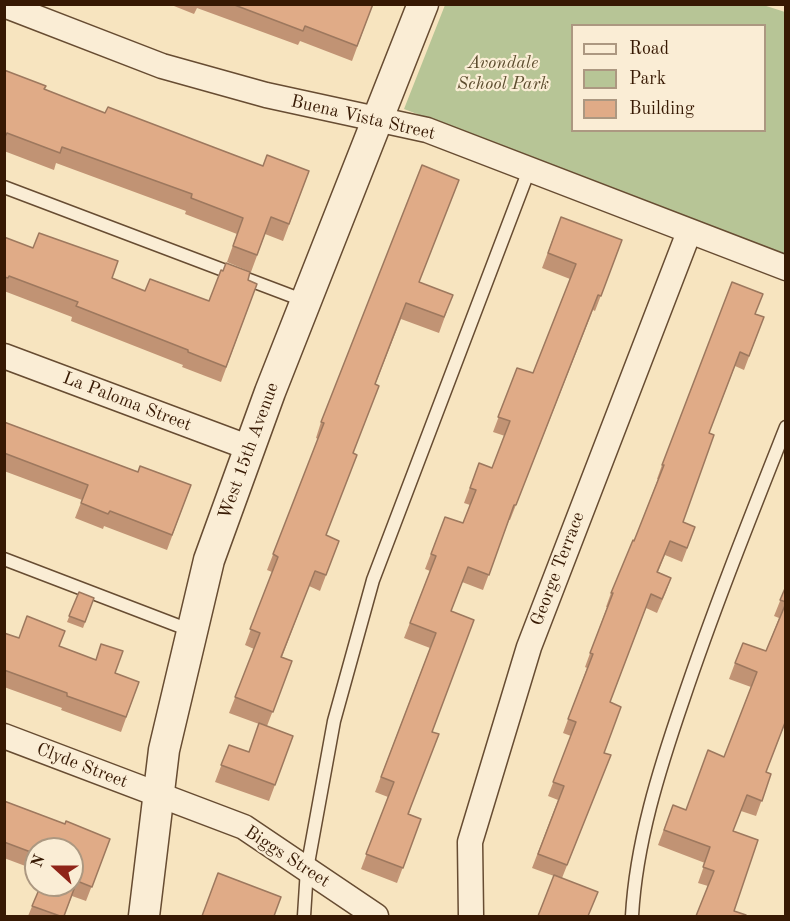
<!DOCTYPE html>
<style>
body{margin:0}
#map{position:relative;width:790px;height:921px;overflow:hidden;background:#f7e4bf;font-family:"Old Standard TT",serif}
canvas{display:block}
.frame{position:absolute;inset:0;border:6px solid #371903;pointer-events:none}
.legend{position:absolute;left:571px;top:24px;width:195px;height:108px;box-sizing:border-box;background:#faedd5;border:2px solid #ac9881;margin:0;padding:8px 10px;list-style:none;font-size:18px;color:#371903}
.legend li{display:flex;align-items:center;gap:12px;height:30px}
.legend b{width:30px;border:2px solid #ac9881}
.north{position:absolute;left:24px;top:837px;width:60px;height:60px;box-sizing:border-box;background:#faedd5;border:2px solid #ac9881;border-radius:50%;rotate:291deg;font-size:16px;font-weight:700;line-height:24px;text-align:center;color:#371903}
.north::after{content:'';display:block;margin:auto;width:21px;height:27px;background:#8f2418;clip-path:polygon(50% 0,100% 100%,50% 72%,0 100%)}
</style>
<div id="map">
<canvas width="790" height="921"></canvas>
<div class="frame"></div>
<ul class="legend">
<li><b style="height:8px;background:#faedd5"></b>Road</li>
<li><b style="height:16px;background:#b7c596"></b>Park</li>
<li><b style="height:16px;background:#e0ab87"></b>Building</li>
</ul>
<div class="north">N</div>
</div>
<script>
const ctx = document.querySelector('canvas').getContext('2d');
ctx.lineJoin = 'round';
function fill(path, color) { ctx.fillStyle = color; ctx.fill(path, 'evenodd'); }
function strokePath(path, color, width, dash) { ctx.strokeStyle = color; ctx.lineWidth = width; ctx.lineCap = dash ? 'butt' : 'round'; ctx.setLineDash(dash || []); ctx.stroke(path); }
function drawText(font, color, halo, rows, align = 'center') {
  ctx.font = font + ' "Old Standard TT",serif'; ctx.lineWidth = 4.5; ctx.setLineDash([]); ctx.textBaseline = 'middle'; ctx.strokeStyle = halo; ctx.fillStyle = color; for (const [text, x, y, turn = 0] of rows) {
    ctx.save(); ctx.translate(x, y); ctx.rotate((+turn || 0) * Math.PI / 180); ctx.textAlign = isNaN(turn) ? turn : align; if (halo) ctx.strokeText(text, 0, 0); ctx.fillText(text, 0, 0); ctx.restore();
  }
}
fill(new Path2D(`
 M760 4 785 12V254L404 109 445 5ZM572 26H764V130H572Z`), '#b7c596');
const service = new Path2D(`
 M4 187 305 301
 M4 559 192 631
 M304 916 307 869 334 721 373 580 529 170
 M632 916C636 843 659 770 683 700 714 608 750 518 786 427`);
const minor = new Path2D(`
 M4 5 162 66 266 95 427 130 786 268
 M4 356 250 448
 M4 736 244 827 376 916
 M471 916 470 842 529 647 689 232`);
const tertiary = new Path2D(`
 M144 916 164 750 209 560 270 392 423 4`);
strokePath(service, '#674c32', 15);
strokePath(minor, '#674c32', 27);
strokePath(tertiary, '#674c32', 33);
strokePath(service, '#faedd5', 12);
strokePath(minor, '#faedd5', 24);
strokePath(tertiary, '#faedd5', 30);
fill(new Path2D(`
 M169 4H373L352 61 300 41 298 45 197 8 194 14Z
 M4 70 44 89 105 113 263 166 309 171 283 241 265 234 251 272 227 262 237 234 185 214 186 211 56 163 54 170 4 151Z
 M561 217 622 240 595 311 593 310 510 520H509L483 590 462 582 451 611 432 732 409 814 421 819 397 883 361 869 388 797 375 792 430 648 404 638 430 571 425 569 445 517 463 523 470 505 464 503 479 463 492 468 505 436 493 432 517 368 533 373 570 279 542 268Z
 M4 237 145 291 209 301 248 280 257 284 221 382 182 367 183 365 71 321 72 317 4 291Z
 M420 282 447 311 439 333 401 319 375 385 326 536 339 541 320 591 309 586 282 657 292 661 267 726 293 736 269 801 215 782 229 745 249 752 259 724 229 713 254 649 245 645 272 572 267 570 318 439 316 438 321 422Z
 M755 314 764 317 744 370 735 366 709 433 683 522 690 541 682 562 665 555 658 572 671 578 666 592 657 613 646 608 610 702 604 753 611 755 562 878 554 876 532 868 558 800 548 796 571 736 563 733 587 668 585 667 607 607H606L611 593 634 541 658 479H657L662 465Z
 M4 422 138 472 191 485 167 550 104 526 103 529 75 518 82 500 4 471Z
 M786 586V721L766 772 771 774 756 816 741 811 696 916 708 886 698 883 705 863 658 845 673 805 686 810 724 757 751 687 729 679 735 663 766 651 779 618 774 616Z
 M79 592 94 598 83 628 67 622Z
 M4 633 19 638 59 646 115 673 139 682 121 732 61 710 62 708 4 687Z
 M4 801 65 824 110 839 86 901 72 896 64 916H28L41 885 72 849H36V870L4 858Z`), '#c19374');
const building = new Path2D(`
 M232 4H373L357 46 305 26 303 31Z
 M4 70 46 86 44 89 105 113 108 107 263 166 267 155 309 171 289 224 271 217 257 255 233 246 243 218 191 198 192 194 62 147 60 153 7 133 4 138Z
 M422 165 459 180 419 282 453 295 444 317 406 303 375 384 379 386 353 453 357 455 326 535 339 541 326 575 315 571 281 657 292 661 273 712 235 697 260 633 250 629 278 557 273 554 324 423 321 422Z
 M561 217 622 240 601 296 598 295 516 505H514L489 575 468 567 451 611 474 620 432 732 439 734 408 814 421 819 403 868 366 854 394 782 381 777 436 633 410 623 436 556 431 554 445 517 463 523 476 490 470 488 479 463 492 468 510 421 498 417 517 368 533 373 576 264 548 253Z
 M39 233 118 261 112 278 145 291 150 279 209 301 221 270 223 271 226 263 250 272 248 280 257 284 226 367 188 352V350L76 306 78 302 9 276 8 278 4 277V237L33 248Z
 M732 282 763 294 755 314 764 317 749 356 740 352 709 433 714 435 683 522 695 527 687 548 670 541 657 572 671 578 662 599 651 594 610 702 621 707 604 753 611 755 567 865 538 854 564 786 553 782 576 722 568 719 593 654 590 653 613 593H611L633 540 634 541 664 465H662Z
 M4 422 138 472 140 466 191 485 172 535 110 511 108 514 81 503 88 485 4 453Z
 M786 586V602L780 600Z
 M79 592 94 598 85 622 69 616Z
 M786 603V720L766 772 771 774 762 801 747 795 733 831 758 840 734 911 746 915V916H696L714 871 703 867 710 847 664 830 673 805 686 810 708 750 724 757 757 672 735 663 743 643 766 651Z
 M27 616 65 631 59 646 96 660 101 644 123 651 115 673 139 682 126 717 67 696V693L4 670V633L19 638Z
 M259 723 293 736 275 785 221 765 229 745 249 752Z
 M4 801 65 824 66 821 110 839 92 887 77 881 64 916H60L32 906 41 885H72V849H36V854L4 842Z
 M218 873 281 897 274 916H202Z
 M554 875 598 892 588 916H538Z`);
fill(building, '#e0ab87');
strokePath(building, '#9d785e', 1.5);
drawText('italic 18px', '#5d4d2f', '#faedd5', [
 ["Avondale",503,63],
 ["School Park",503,84]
]);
drawText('18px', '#371903', '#faedd5', [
 ["Buena Vista Street",363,118,13],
 ["La Paloma Street",127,402,21],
 ["West 15th Avenue",249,451,-70],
 ["George Terrace",558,569,-69],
 ["Clyde Street",82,766,21],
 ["Biggs Street",287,857,33]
]);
</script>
